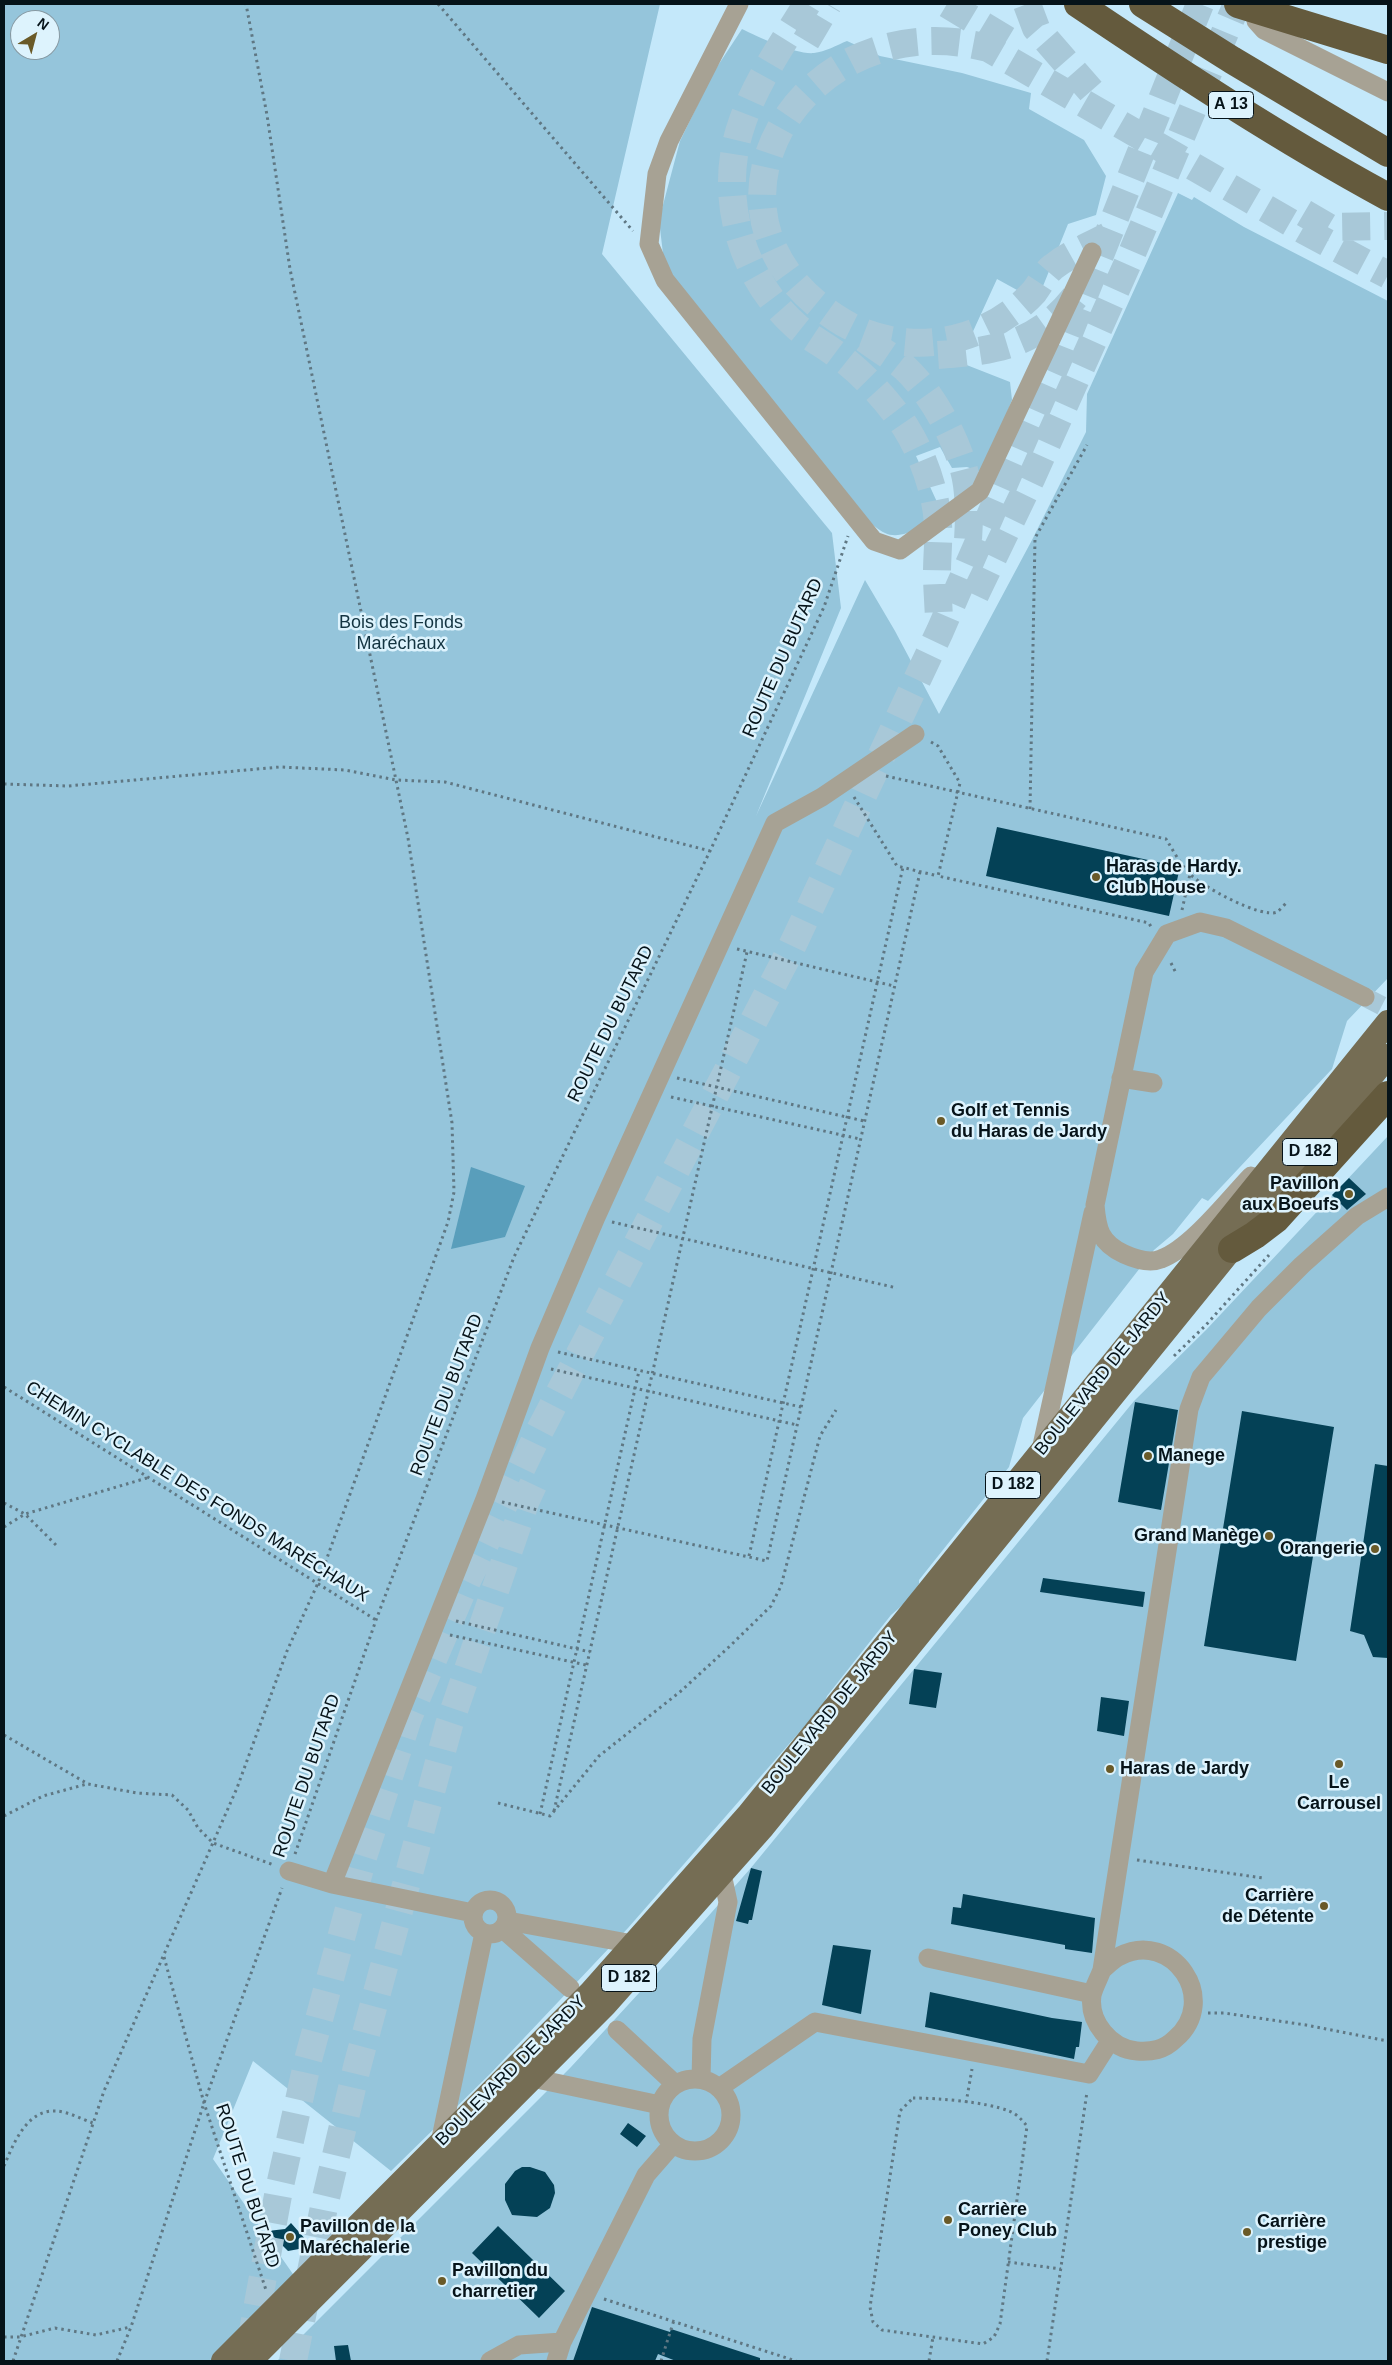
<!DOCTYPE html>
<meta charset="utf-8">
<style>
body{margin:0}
#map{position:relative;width:1392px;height:2365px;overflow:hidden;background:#c4e8fa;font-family:Helvetica,sans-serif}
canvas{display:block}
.frame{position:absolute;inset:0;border:5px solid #061319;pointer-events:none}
.north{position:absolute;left:10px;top:10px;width:50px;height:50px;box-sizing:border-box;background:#ddf3fd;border:1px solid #8799a2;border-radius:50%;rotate:37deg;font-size:14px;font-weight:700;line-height:20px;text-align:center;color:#061319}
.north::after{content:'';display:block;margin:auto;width:18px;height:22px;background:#6a5a28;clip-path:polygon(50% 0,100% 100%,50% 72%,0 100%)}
</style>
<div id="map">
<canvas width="1392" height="2365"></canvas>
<div class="frame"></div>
<div class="north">N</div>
</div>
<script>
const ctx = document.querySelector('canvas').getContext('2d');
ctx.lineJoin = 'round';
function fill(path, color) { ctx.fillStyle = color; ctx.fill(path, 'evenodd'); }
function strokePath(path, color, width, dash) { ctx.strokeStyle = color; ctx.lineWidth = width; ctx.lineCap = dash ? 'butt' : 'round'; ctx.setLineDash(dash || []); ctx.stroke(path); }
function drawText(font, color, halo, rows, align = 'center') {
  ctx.font = font + ' Helvetica,sans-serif'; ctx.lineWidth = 5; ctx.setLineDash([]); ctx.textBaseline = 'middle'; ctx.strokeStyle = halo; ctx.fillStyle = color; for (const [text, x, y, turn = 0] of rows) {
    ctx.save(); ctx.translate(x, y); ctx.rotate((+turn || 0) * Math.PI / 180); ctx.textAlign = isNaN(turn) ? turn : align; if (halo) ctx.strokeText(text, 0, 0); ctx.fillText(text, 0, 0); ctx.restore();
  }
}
fill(new Path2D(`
 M4 4H660L602 254 832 533 841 608 756 816 865 580 895 631 939 714 1032 540 1086 432 1087 394 1178 193 1192 200 1194 197 1244 227 1388 301V978L1347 1021 1332 1069 1208 1201 1202 1198 1173 1234 1154 1250 1023 1418 1009 1467 919 1580V1584L906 1602 891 1615 827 1696 824 1704 628 1928 490 2074 391 2171 253 2061 213 2159 295 2277 210 2361H4ZM20 20H50V50H20Z
 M742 29C758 37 797 55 814 53 825 52 837 45 847 41L880 56 962 73 1031 93 1029 109 1084 140 1106 176 1096 215 1068 224 1037 301 997 279 959 362 1010 382 1012 400 983 473 967 467 952 468 940 447 916 456 937 502 939 514C928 525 901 541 885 533 878 530 871 523 865 518L680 287 664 262 659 220 680 141 713 73Z
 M1388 1136V2361H277L571 2067 673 1956 750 1869 1134 1401 1206 1330Z`), '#95c5db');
fill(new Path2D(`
 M471 1167 525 1186 505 1237 451 1249Z`), '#599ebb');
fill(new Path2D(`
 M997 827 1180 867 1169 916 986 876Z
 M1349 1178 1366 1194 1347 1210 1332 1195Z
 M1135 1402 1178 1410 1161 1510 1118 1502Z
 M1242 1411 1334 1427 1296 1661 1204 1646Z
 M1375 1464 1388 1466V1658L1373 1657 1364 1635 1350 1631Z
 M1043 1578 1145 1592 1143 1607 1040 1592Z
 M914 1669 942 1673 936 1708 909 1704Z
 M1101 1697 1129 1701 1124 1736 1097 1731Z
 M751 1868 762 1871 752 1920H749L748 1924 736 1921Z
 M963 1894 1095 1918 1092 1953 1065 1949V1945L951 1924 953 1907 961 1908Z
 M833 1945 871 1950 861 2014 822 2005Z
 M930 1992 1052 2018 1082 2022 1079 2047H1076L1074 2059 925 2027Z
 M628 2123 646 2136 637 2147 620 2134Z
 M522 2167H530L545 2172 554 2185 555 2193 550 2208 537 2217 512 2215 505 2200V2184L515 2171Z
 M291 2223 307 2241 299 2249 288 2251 268 2231 285 2229Z
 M498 2226 565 2291 539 2318 472 2253Z
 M592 2307 670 2332 671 2329 760 2358V2361H676L658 2354 655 2361H573Z
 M348 2345 351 2361H336L334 2346Z`), '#044156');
strokePath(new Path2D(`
 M1365 997 1388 1009`), '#a8c8d8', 19, [19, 9]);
strokePath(new Path2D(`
 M807 4C784 42 756 81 742 123 717 194 740 276 796 326 808 337 823 344 836 354 860 370 890 403 906 428 923 455 936 492 938 524 939 540 937 556 937 573 937 590 939 608 939 626
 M947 4 1012 43
 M1027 4 1036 28 1091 91
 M806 41 828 4
 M1304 213 1328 227 1388 226
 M1108 236C1090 246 1069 254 1053 267 1046 272 1040 284 1034 292 1015 313 989 329 961 337 919 349 872 342 836 318 673 212 805 0 988 48L1305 231 1388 275
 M865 339C878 349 893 357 905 368 933 394 962 447 967 485 970 508 969 530 967 553
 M938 355C996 351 1037 345 1075 297
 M975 595 1031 479 1130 258 1237 4
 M250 2347 279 2190 308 2060 363 1857 408 1718 463 1589 538 1434 787 957 940 631 1061 353 1200 4
 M293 2361 325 2202 357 2067 449 1725 526 1500 539 1472`), '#a8c8d8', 28, [28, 14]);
strokePath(new Path2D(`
 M438 4 633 231
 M931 742 938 746 960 783 938 876 1149 923 1151 927
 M886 776 1166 839C1173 850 1180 864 1190 874 1201 886 1262 919 1277 912 1280 910 1285 904 1288 901
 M4 784 68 786 280 767 345 770 396 780 445 782 710 851
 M854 797 897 866 938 876
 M1030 809 1035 538 1087 445
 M1182 910 1190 874
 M737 949 894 986
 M1171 963 1176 973
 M677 1078 864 1121
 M671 1097 860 1139
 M612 1222 897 1288
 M558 1352 801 1407
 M1174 1356 1205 1326 1269 1255
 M551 1369 797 1425
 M4 1387 376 1620
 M502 1502 767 1561 920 872
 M4 1503 25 1514 58 1547
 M4 1527 25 1514 147 1478
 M749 1556 903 867
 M456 1621 590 1652
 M450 1635 586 1665
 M4 1735 88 1784 137 1793 172 1795 188 1810 198 1828 213 1843 274 1865
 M498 1803 550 1816 599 1756 681 1691 730 1646 771 1606 781 1586 820 1436 836 1410
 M554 1811 747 952
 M540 1814 639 1371
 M4 1816 43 1796 87 1784
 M295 1854 376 1620 514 1257 710 851 824 607 848 536
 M1137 1860 1263 1878
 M164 1957 204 2103 266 2290
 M1208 2013H1224L1306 2025 1388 2041
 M913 2098C937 2098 987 2102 1009 2111 1017 2114 1022 2120 1027 2126L1000 2324 994 2337 983 2344 882 2330 873 2322 870 2307 900 2111Z
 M966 2103 972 2069
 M4 2166C13 2145 26 2110 55 2111 66 2111 82 2119 93 2123
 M1008 2262 1061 2269
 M604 2299 796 2361
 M4 2337H20L55 2328 96 2335 130 2327
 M13 2361 104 2091 237 1788 287 1651 318 1583 448 1222 454 1192 452 1123 408 838 290 269 267 115 246 4
 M117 2361 131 2327 204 2103 282 1888
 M661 2361 674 2320
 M929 2361 933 2337
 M1047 2361 1087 2092`), '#5f7783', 3, [2.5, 4]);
strokePath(new Path2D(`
 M739 4 669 141 657 174 649 244 665 280 874 541 900 550 980 491 1092 252
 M1255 10 1256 21 1264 30 1388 92
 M1121 1078 1153 1083
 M1251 1176C1228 1200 1191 1248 1161 1259 1149 1264 1135 1259 1124 1254 1100 1243 1097 1229 1095 1205L1144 972 1167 934 1200 922 1226 928 1365 997
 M1041 1450 1093 1213
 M289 1871 332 1884 473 1913
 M332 1884 485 1499 540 1348 596 1217 775 823 822 797 915 734
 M473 1917a17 17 0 1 1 34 0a17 17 0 1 1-34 0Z
 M508 1921 633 1944
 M503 1929 570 1988
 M928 1958 1092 1994
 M1102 1970C1107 1966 1113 1959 1120 1956 1172 1929 1221 2000 1175 2039 1164 2050 1152 2052 1137 2051 1111 2049 1088 2022 1092 1995 1094 1987 1099 1978 1102 1970L1189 1409 1201 1377 1259 1308 1302 1265 1357 1216 1388 1197
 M617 2030 675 2084
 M532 2078 660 2105
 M701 2079 702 2039 728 1902 722 1874
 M659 2115a36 36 0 1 1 72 0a36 36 0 1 1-72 0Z
 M719 2088 815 2022 1089 2074 1110 2041
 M440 2143 484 1933
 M490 2361 519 2345 562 2342
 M556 2361 562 2342 646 2175 673 2144`), '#a7a294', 19);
strokePath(new Path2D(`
 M223 2361 591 1992 748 1815 1388 1022
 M250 2361 605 2005 763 1827 1388 1056`), '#756d54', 24);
strokePath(new Path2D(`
 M1078 4C1179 72 1281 139 1388 197
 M1143 4 1232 60 1388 153
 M1238 4 1388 50
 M1232 1249 1255 1235 1276 1219 1388 1095`), '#645a3d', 28);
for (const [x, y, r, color] of [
 [1096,877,5,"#6a5a28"],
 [941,1121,5,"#6a5a28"],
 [1349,1194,5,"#6a5a28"],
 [1148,1456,5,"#6a5a28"],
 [1269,1536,5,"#6a5a28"],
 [1375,1549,5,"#6a5a28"],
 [1339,1764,5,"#6a5a28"],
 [1110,1769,5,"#6a5a28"],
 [1324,1906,5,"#6a5a28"],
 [948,2220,5,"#6a5a28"],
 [1247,2232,5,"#6a5a28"],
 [290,2237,5,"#6a5a28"],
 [442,2281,5,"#6a5a28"]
]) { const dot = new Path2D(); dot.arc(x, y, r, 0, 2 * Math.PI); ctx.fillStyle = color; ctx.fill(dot); strokePath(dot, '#ddf3fd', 2); }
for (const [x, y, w] of [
 [1231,105,45],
 [1310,1152,55],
 [1013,1485,55],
 [629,1978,55]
]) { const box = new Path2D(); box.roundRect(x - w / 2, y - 13.5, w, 27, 4); ctx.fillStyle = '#ddf3fd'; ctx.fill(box); strokePath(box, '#061319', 1); }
drawText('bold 16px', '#061319', null, [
 ["A 13",1231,105],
 ["D 182",1310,1152],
 ["D 182",1013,1485],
 ["D 182",629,1978]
]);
drawText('18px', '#133441', '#ddf3fd', [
 ["Bois des Fonds",401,623],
 ["Maréchaux",401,644]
]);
drawText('18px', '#061319', '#ddf3fd', [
 ["ROUTE DU BUTARD",783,658,-66],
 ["ROUTE DU BUTARD",611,1024,-64],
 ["BOULEVARD DE JARDY",1103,1374,-51],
 ["ROUTE DU BUTARD",447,1395,-69],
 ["CHEMIN CYCLABLE DES FONDS MARÉCHAUX",197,1492,32],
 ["BOULEVARD DE JARDY",830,1713,-51],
 ["ROUTE DU BUTARD",307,1776,-71],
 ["BOULEVARD DE JARDY",511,2071,-45],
 ["ROUTE DU BUTARD",247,2186,72]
]);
drawText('bold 18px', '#061319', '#ddf3fd', [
 ["Haras de Hardy.",1106,867],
 ["Club House",1106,888],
 ["Golf et Tennis",951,1111],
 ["du Haras de Jardy",951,1132],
 ["Pavillon",1339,1184,"right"],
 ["aux Boeufs",1339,1205,"right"],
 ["Manege",1158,1456],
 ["Grand Manège",1259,1536,"right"],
 ["Orangerie",1365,1549,"right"],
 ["Haras de Jardy",1120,1769],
 ["Le",1339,1783,"center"],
 ["Carrousel",1339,1804,"center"],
 ["Carrière",1314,1896,"right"],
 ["de Détente",1314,1917,"right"],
 ["Carrière",958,2210],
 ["Poney Club",958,2231],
 ["Carrière",1257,2222],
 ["prestige",1257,2243],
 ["Pavillon de la",300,2227],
 ["Maréchalerie",300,2248],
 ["Pavillon du",452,2271],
 ["charretier",452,2292]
], 'left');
</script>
